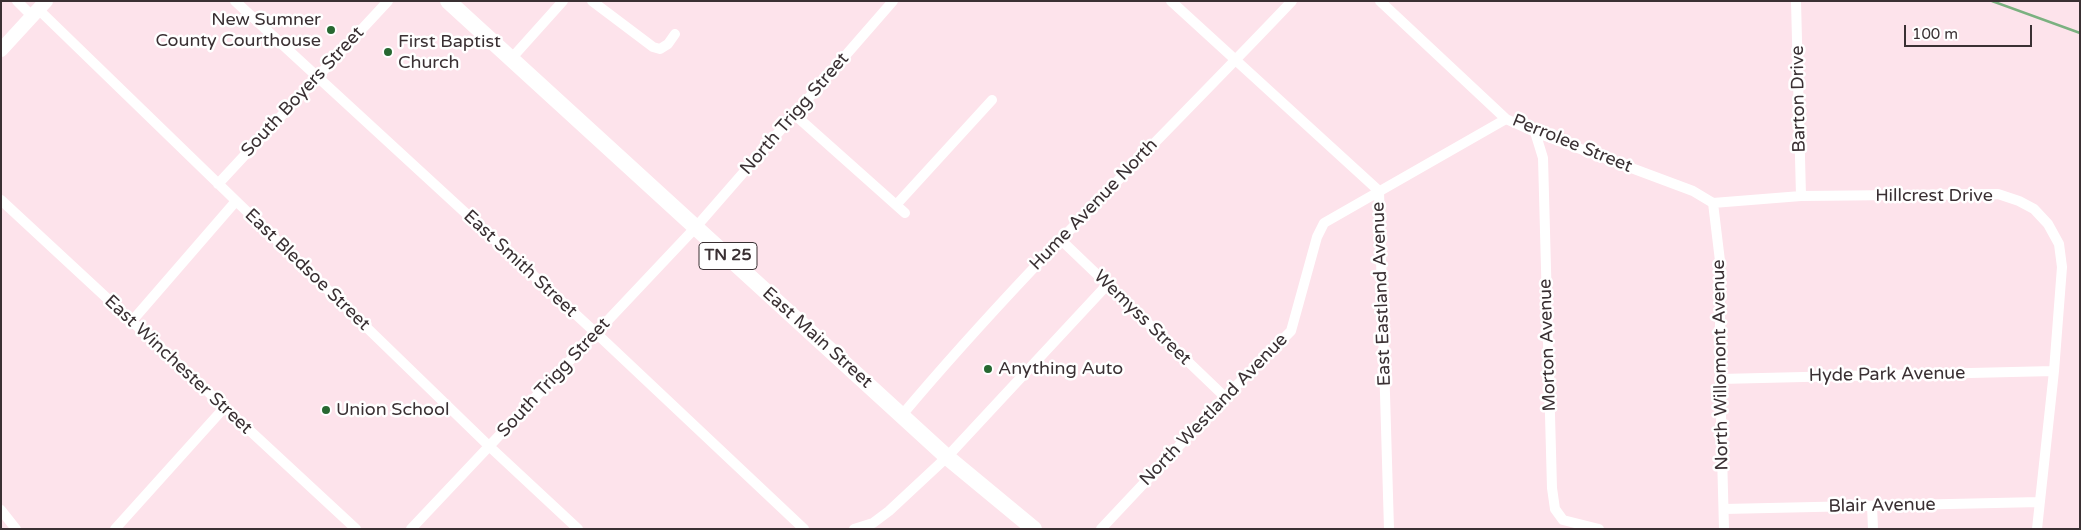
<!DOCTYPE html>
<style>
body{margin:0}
#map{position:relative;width:2081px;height:530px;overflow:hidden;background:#fde3eb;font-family:"Varela Round",sans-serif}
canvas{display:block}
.frame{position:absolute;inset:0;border:2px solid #3a3033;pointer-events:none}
.scale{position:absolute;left:1904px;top:25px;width:128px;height:22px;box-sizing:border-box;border:2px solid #3a3033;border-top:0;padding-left:6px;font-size:15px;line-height:18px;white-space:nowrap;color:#3a3033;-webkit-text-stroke:4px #fff;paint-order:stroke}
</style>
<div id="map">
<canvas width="2081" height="530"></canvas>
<div class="frame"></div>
<div class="scale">100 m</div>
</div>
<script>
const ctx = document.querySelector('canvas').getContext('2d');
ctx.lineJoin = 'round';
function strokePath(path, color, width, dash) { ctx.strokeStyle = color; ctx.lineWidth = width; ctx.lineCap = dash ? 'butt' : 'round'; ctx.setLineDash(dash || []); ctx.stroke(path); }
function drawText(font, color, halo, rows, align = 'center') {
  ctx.font = font + ' "Varela Round",sans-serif'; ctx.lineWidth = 5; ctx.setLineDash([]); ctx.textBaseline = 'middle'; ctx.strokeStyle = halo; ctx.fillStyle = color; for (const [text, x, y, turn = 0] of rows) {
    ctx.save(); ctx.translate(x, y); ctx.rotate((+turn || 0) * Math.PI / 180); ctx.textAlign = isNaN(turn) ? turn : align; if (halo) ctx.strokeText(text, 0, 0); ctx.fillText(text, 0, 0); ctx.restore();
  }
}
strokePath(new Path2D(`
 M1992 1 2080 33`), '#7bb180', 2.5);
strokePath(new Path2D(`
 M17 1 32 16
 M235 1 596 333 804 529
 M592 1 653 47 660 49 668 44 675 34
 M1171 1 1379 191 1389 529
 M1380 1 1506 119 1535 132 1693 191 1713 203
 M1796 1 1801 196
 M38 9 490 447 578 529
 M510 60 563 1
 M795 115 905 213
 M1535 132 1543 158 1552 488 1555 509 1563 520 1599 529
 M218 184 388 1
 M1 200 356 529
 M1713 203 1801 196 1998 194 2019 201 2034 209 2048 224 2059 244 2062 267 2054 371 2037 529
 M1713 203 1720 261V379L1724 529
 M896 205 992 100
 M1060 239 1225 397
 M132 321 236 201
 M1720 379 2054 371
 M902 415C1024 270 1161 139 1292 1
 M1872 506 1873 529
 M1724 509 2040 502
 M1 510 16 529
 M115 529 224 408
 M411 529 696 227 893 1
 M854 529 873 523 889 511 947 457 1107 285
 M1101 529 1225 397 1291 331 1317 237 1324 223 1506 119`), '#fff', 10);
strokePath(new Path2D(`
 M1 50 46 1`), '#fff', 14);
strokePath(new Path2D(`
 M448 1 947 457 1034 529`), '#fff', 16);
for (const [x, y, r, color] of [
 [331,30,5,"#276831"],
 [388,52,5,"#276831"],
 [988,369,5,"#276831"],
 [326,410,5,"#276831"]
]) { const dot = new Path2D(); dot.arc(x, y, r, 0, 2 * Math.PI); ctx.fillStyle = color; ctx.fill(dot); strokePath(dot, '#fff', 2); }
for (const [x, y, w] of [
 [728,256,58]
]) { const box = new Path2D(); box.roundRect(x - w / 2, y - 13.5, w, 27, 4); ctx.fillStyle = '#fff'; ctx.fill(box); strokePath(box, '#3a3033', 1); }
drawText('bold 16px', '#3a3033', null, [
 ["TN 25",728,256]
]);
drawText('18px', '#3a3033', '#fff', [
 ["New Sumner",321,20,"right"],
 ["County Courthouse",321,41,"right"],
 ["First Baptist",398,42],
 ["Church",398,63],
 ["Anything Auto",998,369],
 ["Union School",336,410]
], 'left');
drawText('18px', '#3a3033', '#fff', [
 ["South Boyers Street",303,92,-47],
 ["Barton Drive",1799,99,-91],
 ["North Trigg Street",795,114,-49],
 ["Perrolee Street",1572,144,22],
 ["Hillcrest Drive",1934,196],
 ["Hume Avenue North",1094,205,-46],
 ["East Smith Street",520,264,43],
 ["East Bledsoe Street",307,270,44],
 ["East Eastland Avenue",1382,294,-92],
 ["Wemyss Street",1142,318,44],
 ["East Main Street",817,338,42],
 ["Morton Avenue",1548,345,-92],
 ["East Winchester Street",178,365,43],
 ["North Willomont Avenue",1721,365,-91],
 ["Hyde Park Avenue",1887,375,-1],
 ["South Trigg Street",554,378,-47],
 ["North Westland Avenue",1214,410,-46],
 ["Blair Avenue",1882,506,-1]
]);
</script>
